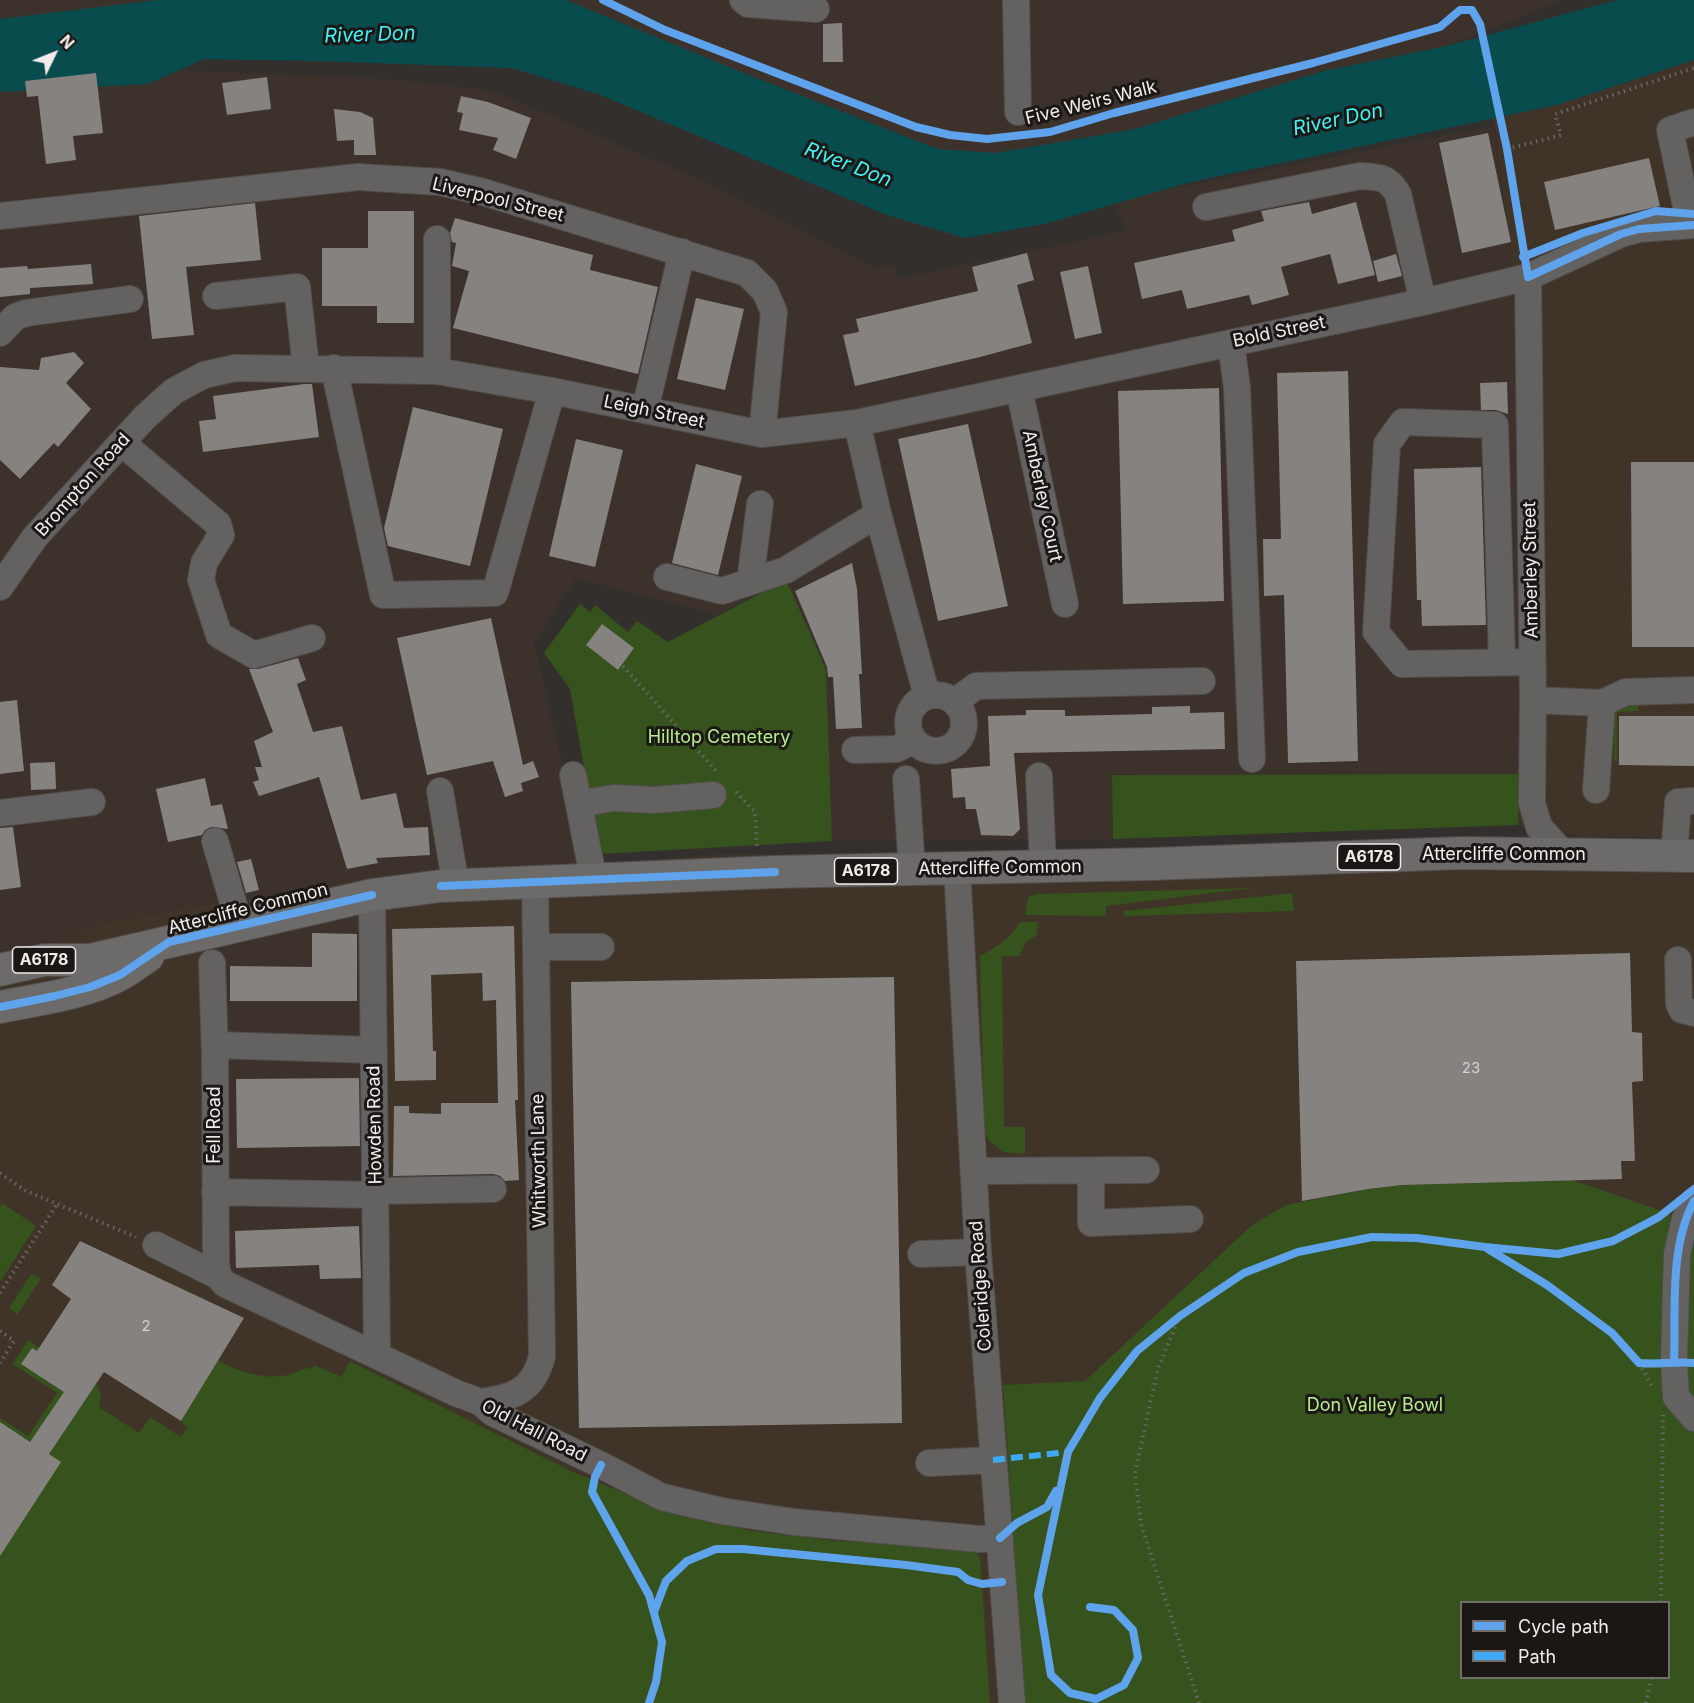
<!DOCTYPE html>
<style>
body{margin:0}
#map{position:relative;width:1694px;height:1703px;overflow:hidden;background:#332f2d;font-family:Inter,sans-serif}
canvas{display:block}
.legend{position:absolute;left:1460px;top:1601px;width:210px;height:78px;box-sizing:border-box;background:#1a1715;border:2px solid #706d6b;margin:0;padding:8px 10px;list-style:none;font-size:18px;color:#f2edeb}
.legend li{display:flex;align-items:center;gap:12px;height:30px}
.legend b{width:30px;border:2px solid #706d6b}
.north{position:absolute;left:24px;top:24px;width:60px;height:60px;-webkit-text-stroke:4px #1a1715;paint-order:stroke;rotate:47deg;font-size:16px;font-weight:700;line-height:24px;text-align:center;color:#f2edeb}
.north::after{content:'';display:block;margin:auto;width:21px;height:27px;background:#f2edeb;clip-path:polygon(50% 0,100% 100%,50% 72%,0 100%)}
</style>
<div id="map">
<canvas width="1694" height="1703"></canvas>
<ul class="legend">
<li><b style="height:8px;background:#60a3ed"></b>Cycle path</li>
<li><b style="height:8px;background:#3fa9f5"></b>Path</li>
</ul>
<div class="north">N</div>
</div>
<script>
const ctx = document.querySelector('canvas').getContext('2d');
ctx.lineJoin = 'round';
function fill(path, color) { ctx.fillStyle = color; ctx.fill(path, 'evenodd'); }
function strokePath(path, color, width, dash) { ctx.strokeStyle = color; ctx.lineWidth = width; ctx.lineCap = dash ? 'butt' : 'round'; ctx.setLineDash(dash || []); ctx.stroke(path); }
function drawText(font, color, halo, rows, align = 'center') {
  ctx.font = font + ' Inter,sans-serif'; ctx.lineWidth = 6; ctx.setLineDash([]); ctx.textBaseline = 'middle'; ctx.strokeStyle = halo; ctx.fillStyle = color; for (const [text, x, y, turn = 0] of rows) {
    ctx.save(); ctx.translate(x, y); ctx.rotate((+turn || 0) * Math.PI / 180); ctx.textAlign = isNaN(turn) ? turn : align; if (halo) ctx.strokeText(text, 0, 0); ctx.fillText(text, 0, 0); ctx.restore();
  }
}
fill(new Path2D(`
 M1694 60V837H1584L1518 825 1514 284 1494 118 1557 105Z
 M1694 839V1703H0V963L102 922 389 875 586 865 714 855ZM1462 1602H1668V1678H1462Z`), '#3f3427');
fill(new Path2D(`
 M0 0H160L0 19Z
 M566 0H1562L1447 46 1324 71 1135 129 996 153 938 149 746 74Z
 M98 67 387 79 493 91 712 185 874 268 895 265 897 279 1126 231 1114 200 1494 126 1514 284 1519 774 1112 775 1113 839 832 841 827 729 785 580 717 615 576 578 534 643 586 865 389 875 102 922 0 963V77Z
 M372 895 377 1355 225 1284 209 933Z`), '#3d322b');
fill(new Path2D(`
 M786 580 826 669 832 841 598 854 592 817 599 807 597 795 587 785 570 689 544 653 580 604 590 612 595 605 628 632 637 621 668 642Z
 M1639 696 1638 711 1617 712V761H1614V714L1617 707Z
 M1519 774 1518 825 1113 839 1112 775Z
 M1253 888 1106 906V916L1025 915 1028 897 1037 894Z
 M1292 893 1294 911 1126 916 1124 915V911Z
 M1020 922H1038L1037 935 1025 943 1020 956H1002L1004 1127H1025V1154L1003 1152 989 1141 984 1128 980 956C996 947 1011 939 1020 922Z
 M1572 1180 1671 1214 1661 1358 1674 1405 1694 1431V1703H1025L1003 1385 1085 1381 1251 1226 1286 1205 1368 1189 1402 1185ZM1462 1602H1668V1678H1462Z
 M2 1203 36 1226 0 1282V1207Z
 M1694 1207V1409L1684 1392 1685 1227Z
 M31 1274 40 1278V1280L17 1315 9 1308Z
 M28 1340 96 1384 101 1394 99 1407 139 1433 150 1417 181 1437 187 1428 181 1421 218 1360C245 1376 280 1384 307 1367L310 1370 314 1365 342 1377 350 1361 573 1472 675 1514 752 1531 835 1541 919 1543 974 1549 980 1557 990 1703H0V1418L28 1436 57 1393 13 1364Z`), '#36521d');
fill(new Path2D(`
 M158 0H566L746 74 938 149 996 153 1135 129 1324 71 1447 46 1617 0H1694V60L1557 105 1191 182 1044 224 965 238 887 215 598 94 512 68 317 61 204 59 148 84 0 92V19Z`), '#084c4d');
fill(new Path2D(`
 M842 23 843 62H823V24Z
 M96 73 103 133 73 136 76 160 46 164 38 96 27 97 25 81Z
 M267 77 271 109 227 115 222 83Z
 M461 96 488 102 531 118 516 159 493 150 498 138 459 130 463 113 457 112Z
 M334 109 360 112 373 118 376 155H354V140L337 141Z
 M1488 133 1511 242 1462 253 1439 143Z
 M1649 158 1660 206 1555 230 1544 182Z
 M1309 202 1312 214 1356 202 1375 275 1338 284 1330 254 1281 267 1289 295 1252 305 1249 295 1187 309 1182 290 1142 299 1134 263 1235 241 1232 230 1264 221 1261 211Z
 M255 203 261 260 186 267 194 335 152 339 139 216Z
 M368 211H414V323H377V306H322V248H368Z
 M455 218 593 255 590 270 658 287 638 374 453 328 469 271 452 266 456 243 452 242 450 233Z
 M1027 253 1034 280 1017 285 1032 343 980 357 855 386 843 335 859 332 856 319 978 291 972 267Z
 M1396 254 1402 276 1378 282 1373 261Z
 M91 264 93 284 30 288V294L0 297V268L27 266 28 269Z
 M1088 266 1102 333 1075 339 1060 272Z
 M696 298 744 309 725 390 677 379Z
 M74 352 84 363 66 383 91 409 58 447 54 443 20 479 0 460V367L39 370 41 358Z
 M1348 371 1358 761 1288 763 1284 595 1264 596 1263 539H1281L1277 373Z
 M1507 382 1508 414 1496 410H1481L1480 383Z
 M304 384H312L319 437 203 452 199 421 216 419 213 396Z
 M1219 388 1224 601 1123 604 1118 391Z
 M413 407 503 429 470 566 388 546 384 528Z
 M968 424 1008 606 938 621 898 439Z
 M576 439 623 450 595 567 549 556Z
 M1631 462H1694V647H1632Z
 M696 464 742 476 718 575 672 563Z
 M1481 467 1486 625 1422 626 1421 600H1417L1414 469Z
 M852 563 857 589 862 674H859L862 728 836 729 833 677H828L827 667 795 591Z
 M491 618 523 765 533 761 539 777 521 783 523 791 505 797 493 761 427 775 397 638Z
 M602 624 634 648 618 670 586 645Z
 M298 658 306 680 297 684 313 732 342 726 361 800 396 793 404 828 428 827 430 855 376 858 378 863 347 869 319 777 259 796 253 782 259 780 255 767H262L254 741 273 732 249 669H258Z
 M17 700 24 771 0 774V702Z
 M1190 706V713L1224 712 1225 749 1014 753 1020 829 1013 836 981 835 976 809H966L965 797 953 798 951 769 990 766 988 716 1026 715V710H1065V716L1152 714V707Z
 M1619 716H1694V766L1619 765Z
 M55 762 56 789 31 790 30 763Z
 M205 778 211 806 222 804 228 829 211 827 205 830 202 835 168 842 156 789Z
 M13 827 21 887 0 890V828Z
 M251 859 259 890 246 893 237 862Z
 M514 926 518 1100H515L519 1180 505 1181 500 1176 493 1174 393 1176 394 1106H409V1113L441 1114V1103H498L496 1000 483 1001 482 973 431 975 433 1051H436V1080L395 1081 392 929Z
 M312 933 357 934V1001H230V966L312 967Z
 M1630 953 1632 1032 1642 1033 1643 1081 1632 1082 1635 1161H1621L1622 1179 1402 1185 1368 1189 1302 1201 1296 961Z
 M894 977 902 1423 579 1428 571 982Z
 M359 1078 360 1146 237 1148 236 1079Z
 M359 1226 361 1278 320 1279 319 1265 236 1268 235 1231Z
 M80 1241 244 1318 181 1421 104 1372 49 1454 61 1462 0 1556V1422L30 1442 64 1392 21 1364 32 1348 37 1351 71 1299 52 1285Z`), '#858280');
const minor = new Path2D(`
 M743 0 748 4 816 9
 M1016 0 1018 112
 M1206 207 1360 176C1379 177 1387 176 1398 194L1423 302
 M0 216 358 177 440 182 483 192 747 273 765 291 774 312 762 434
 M1690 225 1670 130 1694 122
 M1528 277 1533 700 1532 803 1539 827 1563 853
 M216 296 297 287 306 368
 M0 333 15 317 26 313 130 299
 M1231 343 1237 388 1252 759
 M334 368 383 595 495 593 552 391
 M437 371V239
 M1019 389 1065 604
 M645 410 682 252
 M857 423 878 514 927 696
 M122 443 218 524 221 535 204 563 201 580 219 635 254 655 312 638
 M667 577 722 591 786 570 878 514
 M750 582 760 504
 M0 587 35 537 145 417 174 391 204 375 235 368 437 371 552 391 762 434 857 423 1423 302 1528 277 1621 234 1639 229 1694 225
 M1502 662 1495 425 1403 422 1387 444 1376 632 1402 664 1532 662
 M908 723a28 28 0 1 1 56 0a28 28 0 1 1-56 0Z
 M1533 700 1602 703 1626 692 1694 690
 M955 702 976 686 1202 681
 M855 750 897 749 913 740
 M573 775 594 881
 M1039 776 1043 866
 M906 779 912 870
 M1596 790 1602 703
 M440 791 456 886
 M579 804 613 798 654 800 713 795
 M0 813 92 802
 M215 841 240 926
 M1674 856 1678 802 1694 801
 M957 868 978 1252 1012 1703
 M372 895 377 1355
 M537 947H601
 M1678 960 1679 1004 1682 1010 1694 1013
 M212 963 215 1056 216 1263 218 1276 225 1284 456 1393 480 1402 493 1413 601 1465 662 1497 722 1511 794 1522 979 1539 1000 1538
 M215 1045 374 1050
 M974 1171 1146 1170
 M1091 1171V1223L1190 1219
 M376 1191 493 1189
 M215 1192 376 1195
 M1694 1201 1685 1219 1677 1254 1674 1361 1676 1397 1694 1418
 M156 1245 218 1276
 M921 1254 978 1252
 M480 1402C512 1398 534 1391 542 1356L535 883
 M929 1463 993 1460`);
const major = new Path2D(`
 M0 970 44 960H90L372 895 441 886 775 872 1151 864 1462 853 1694 856
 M0 1007C40 999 85 994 121 974 130 969 139 962 148 956`);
strokePath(minor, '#514d4c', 28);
strokePath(major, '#514d4c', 34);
strokePath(new Path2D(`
 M1507 149 1561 135 1555 114 1694 68
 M623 666 718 773
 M736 792 755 812 757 849
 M0 1173 26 1191 136 1237
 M0 1293 57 1204
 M1180 1316 1158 1368 1135 1473 1141 1524 1199 1703
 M0 1331 14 1341 0 1363
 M1639 1363 1652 1386
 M1661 1602 1663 1415
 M1646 1703 1651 1678`), '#696766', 4, [1.5, 4.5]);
strokePath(minor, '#646261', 26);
strokePath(major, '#6d6b69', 32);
strokePath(new Path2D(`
 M993 1460 1068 1452`), '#3fa9f5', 6, [12, 6]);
strokePath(new Path2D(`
 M603 0 665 30 916 127 950 135 987 139 1050 132 1114 113 1313 63 1440 27 1460 10H1472L1480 24 1507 149 1528 277 1621 234 1639 229 1694 225
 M1523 257 1583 233 1656 211 1694 214
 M441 886 775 872
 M0 1007 55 996 90 987 120 975 169 942 372 895
 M1488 1249 1547 1285 1612 1333 1639 1363C1658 1365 1675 1361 1694 1363
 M1674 1361C1676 1310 1669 1248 1694 1201
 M601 1465 595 1477 592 1492 649 1595 662 1642 656 1682 649 1703
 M1000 1538 1017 1523 1047 1507 1056 1491
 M1090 1607 1114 1610 1133 1630 1138 1658 1124 1685 1096 1699 1070 1693 1051 1675 1038 1595 1068 1452 1100 1398 1137 1351 1180 1316 1244 1273 1298 1252 1372 1237 1417 1238 1485 1247 1558 1254 1613 1241 1659 1217 1694 1189
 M654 1612 666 1581 687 1561 716 1549H743L906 1565 958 1572 968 1580 982 1584 1002 1582`), '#60a3ed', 8);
drawText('15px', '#d7d2d0', null, [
 ["23",1471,1068],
 ["2",146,1326]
]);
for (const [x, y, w] of [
 [1369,857,63],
 [866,871,63],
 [44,960,63]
]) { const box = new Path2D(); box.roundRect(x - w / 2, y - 13, w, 26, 4.5); ctx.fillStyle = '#1a1715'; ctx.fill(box); strokePath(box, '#f2edeb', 1.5); }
drawText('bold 16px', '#f2edeb', null, [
 ["A6178",1369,857],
 ["A6178",866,871],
 ["A6178",44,960]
]);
drawText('18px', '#f2edeb', '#1a1715', [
 ["Five Weirs Walk",1091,103,-14],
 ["Liverpool Street",498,200,14],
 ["Bold Street",1279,332,-12],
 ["Leigh Street",654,412,12],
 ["Brompton Road",83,485,-48],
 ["Amberley Court",1042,496,78],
 ["Amberley Street",1531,570,-91],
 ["Attercliffe Common",1504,855],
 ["Attercliffe Common",1000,868,-1],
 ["Attercliffe Common",248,909,-14],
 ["Fell Road",215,1125,-90],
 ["Howden Road",375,1125,-91],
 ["Whitworth Lane",539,1161,-91],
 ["Coleridge Road",981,1286,-94],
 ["Old Hall Road",534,1431,27]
]);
drawText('18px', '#b7ee8d', '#1a1715', [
 ["Hilltop Cemetery",719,738],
 ["Don Valley Bowl",1375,1406]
]);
drawText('italic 20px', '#40f4f7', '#1a1715', [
 ["River Don",370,35,-2],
 ["River Don",1338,120,-12],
 ["River Don",848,165,21]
]);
</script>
